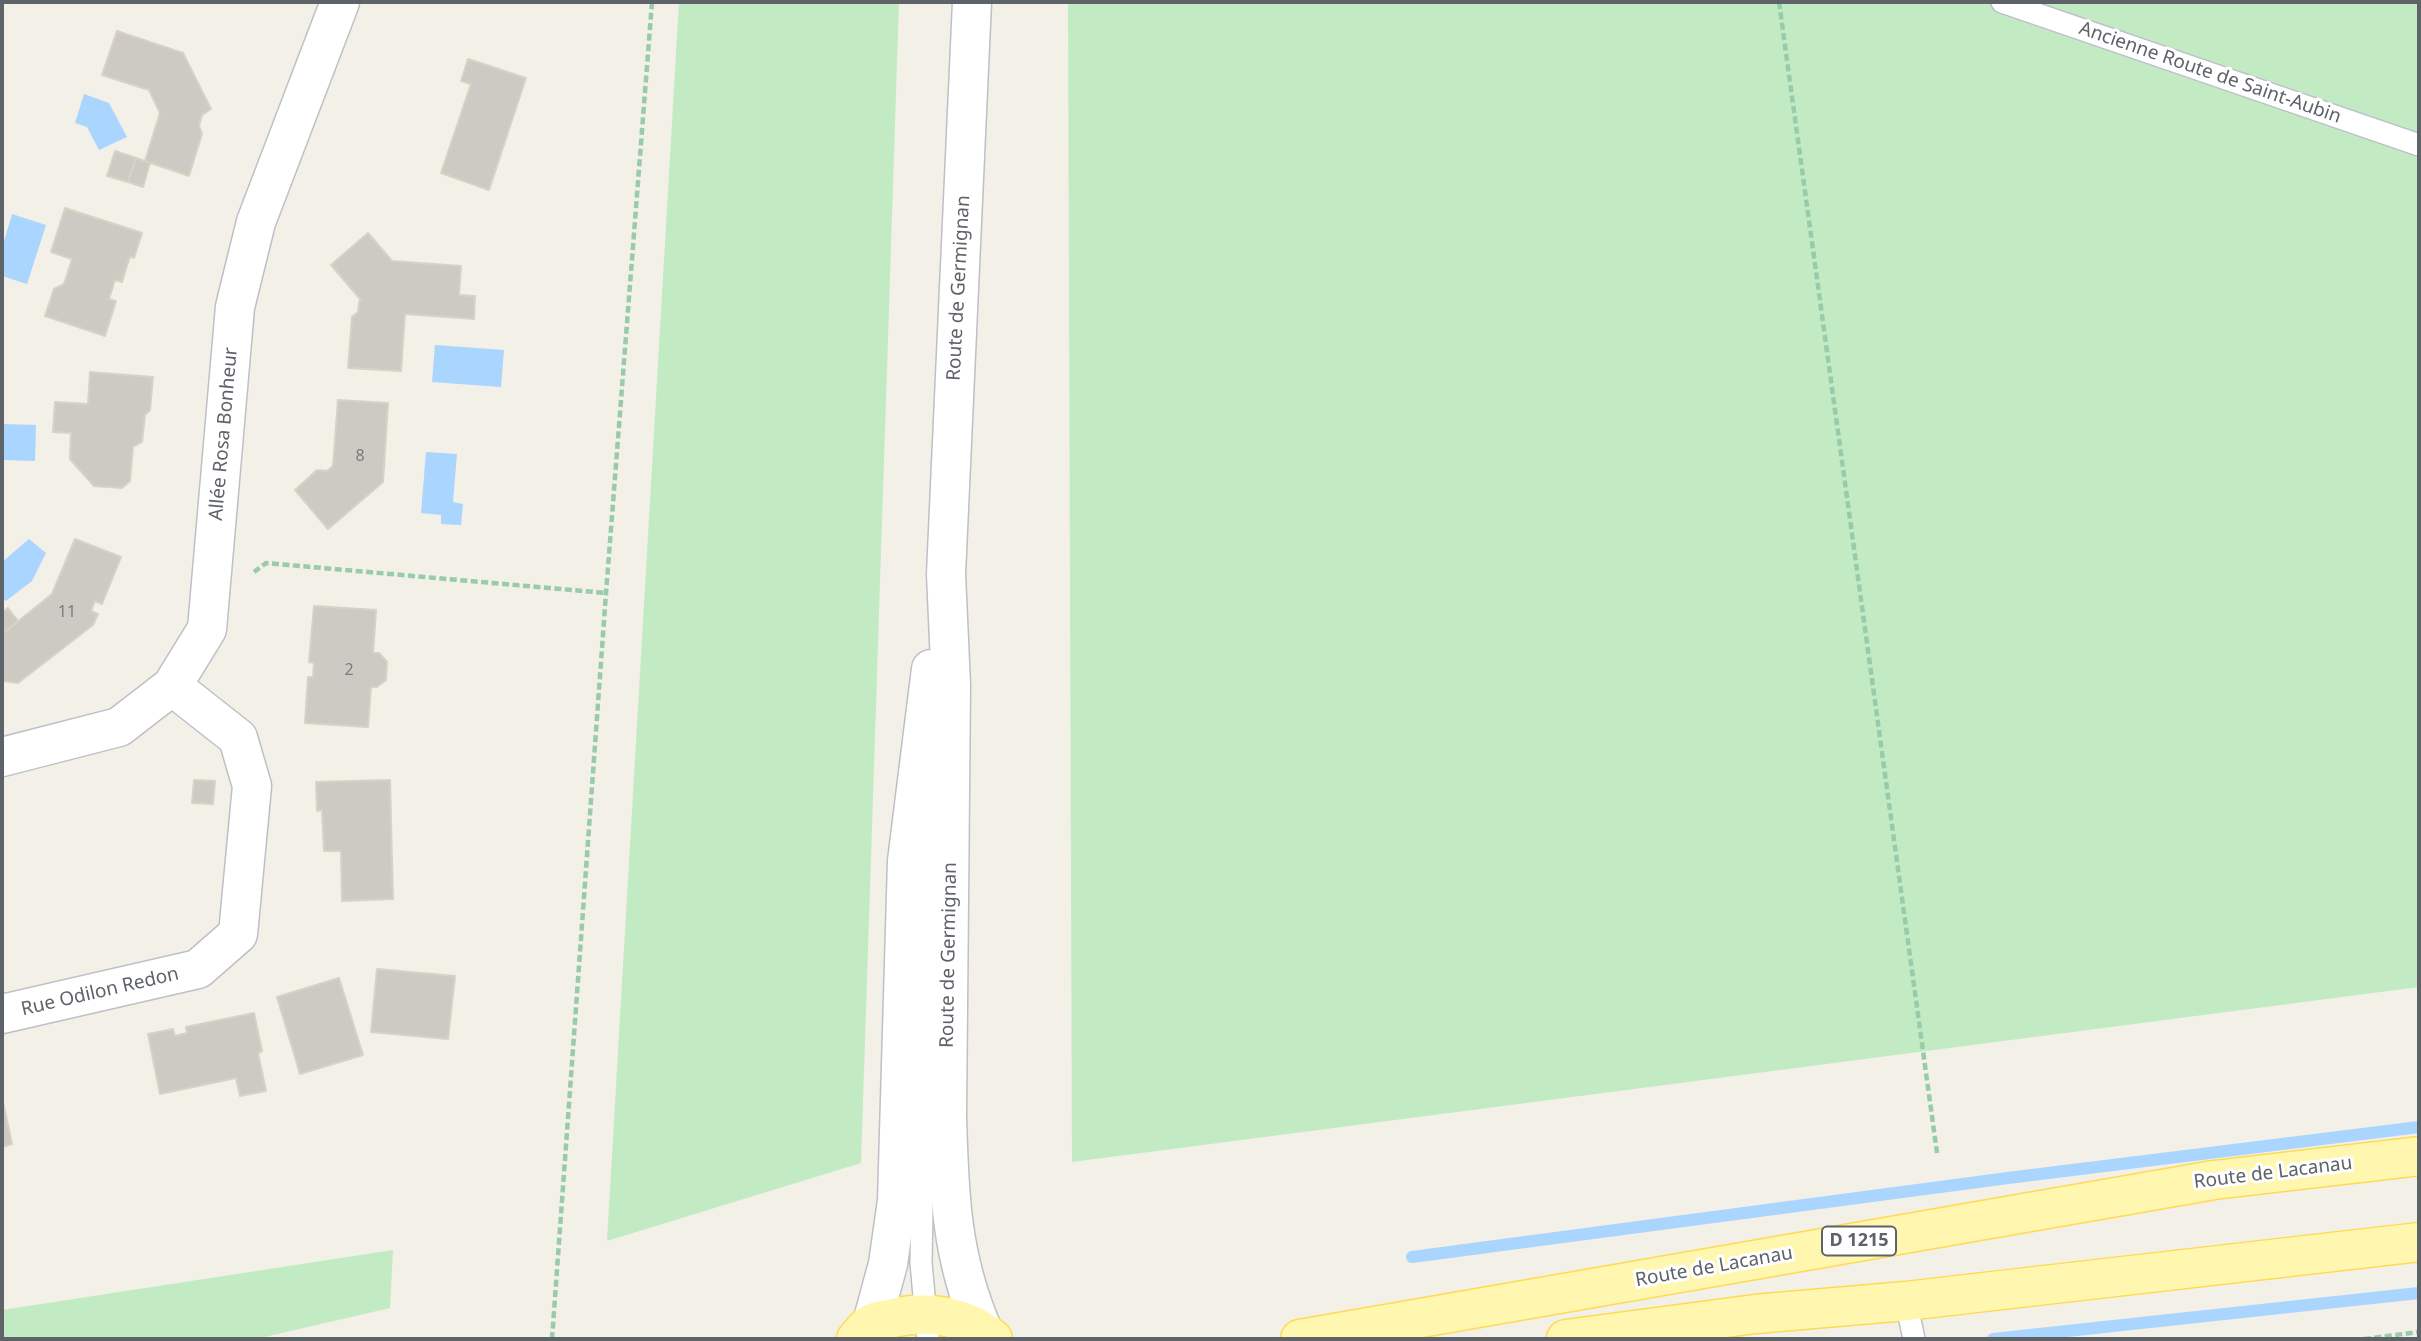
<!DOCTYPE html>
<meta charset="utf-8">
<style>
body{margin:0}
#map{position:relative;width:2421px;height:1341px;overflow:hidden;background:#f2f0e7;font-family:"Noto Sans",sans-serif}
canvas{display:block}
.frame{position:absolute;inset:0;border:4px solid #5e6269;pointer-events:none}
</style>
<div id="map">
<canvas width="2421" height="1341"></canvas>
<div class="frame"></div>
</div>
<script>
const ctx = document.querySelector('canvas').getContext('2d');
ctx.lineJoin = 'round';
function fill(path, color) { ctx.fillStyle = color; ctx.fill(path, 'evenodd'); }
function strokePath(path, color, width, dash) { ctx.strokeStyle = color; ctx.lineWidth = width; ctx.lineCap = dash ? 'butt' : 'round'; ctx.setLineDash(dash || []); ctx.stroke(path); }
function drawText(font, color, halo, rows, align = 'center') {
  ctx.font = font + ' "Noto Sans",sans-serif'; ctx.lineWidth = 6; ctx.setLineDash([]); ctx.textBaseline = 'middle'; ctx.strokeStyle = halo; ctx.fillStyle = color; for (const [text, x, y, turn = 0] of rows) {
    ctx.save(); ctx.translate(x, y); ctx.rotate((+turn || 0) * Math.PI / 180); ctx.textAlign = isNaN(turn) ? turn : align; if (halo) ctx.strokeText(text, 0, 0); ctx.fillText(text, 0, 0); ctx.restore();
  }
}
fill(new Path2D(`
 M679 2H899L861 1163 607 1241Z
 M1068 2H2419V987L1072 1162Z
 M393 1250 390 1308 256 1339H2V1310Z`), '#c2ebc4');
fill(new Path2D(`
 M84 94 109 103 127 137 99 150 87 127 75 123Z
 M12 214 46 225 27 284 2 276V248Z
 M435 345 504 350 501 387 432 382Z
 M2 424 36 425 35 461 2 460Z
 M426 452 457 454 453 502 463 504 461 525 441 524V515L421 513Z
 M29 539 46 553 32 581 6 601 2 598V562Z`), '#aad5ff');
strokePath(new Path2D(`
 M1412 1257 2008 1178 2419 1127
 M1993 1339 2419 1293`), '#aad5ff', 12);
const building = new Path2D(`
 M117 31 183 53 211 109 202 115 199 126 202 134 189 176 145 161 160 113 149 90 102 75Z
 M468 59 526 78 489 190 441 173 471 84 461 81Z
 M115 151 136 158 128 182 107 176Z
 M136 158 150 163 143 187 128 182Z
 M65 208 142 233 134 258 130 256 122 282 115 280 109 299 116 301 105 336 45 316 54 289 64 284 72 259 51 252Z
 M368 233 392 261 461 266 459 295 475 296 474 319 405 314 401 371 348 368 352 317 358 312 359 302 361 300 331 265Z
 M90 372 153 377 150 410 145 415 142 442 133 447 130 481 122 488 94 486 70 459 71 433 53 432 55 402 88 404Z
 M338 400 388 403 383 482 328 529 295 490 317 470 327 471 333 466Z
 M75 539 121 557 102 604 95 601 91 611 98 614 93 625 18 683 2 681V625L6 631 52 594Z
 M314 606 376 610 373 653H379L387 662 386 680 377 687H371L368 727 305 723 308 677H313L314 663 309 662Z
 M8 608 18 621 6 631 2 625V613Z
 M194 780 215 781 213 804 192 803Z
 M390 780 393 899 342 901 341 851H324L322 810 317 811 316 782Z
 M377 969 455 976 448 1039 371 1032Z
 M339 978 363 1055 300 1074 277 997Z
 M254 1013 262 1051 258 1053 266 1091 240 1096 236 1078 160 1094 148 1034 173 1029 175 1036 187 1033 186 1027Z
 M2 1097 12 1144 2 1147Z`);
fill(building, '#cdcac4');
strokePath(building, '#d7d3c4', 2);
const service = new Path2D(`
 M2002 2 2419 145
 M1906 1301 1914 1339
 M928 1339 921 1263 929 816`);
const minor = new Path2D(`
 M2 757 119 727 172 686 207 629 235 307 256 222 340 2
 M2 1014 198 969 238 934 252 786 238 738 172 686`);
const tertiary = new Path2D(`
 M972 2 946 574 951 685 947 1115C949 1194 951 1257 983 1331
 M872 1323 888 1264 897 1201 907 861 931 669`);
const primary = new Path2D(`
 M856 1339C860 1335 866 1326 872 1323 877 1320 887 1320 893 1318 929 1310 965 1316 993 1339
 M1300 1339 2214 1180 2419 1156
 M1566 1339 1755 1314 1906 1301 2419 1242`);
strokePath(service, '#bec0c7', 24);
strokePath(minor, '#bec0c7', 41);
strokePath(tertiary, '#bec0c7', 41);
strokePath(primary, '#ffda53', 41);
strokePath(new Path2D(`
 M1779 2 1937 1153
 M254 572 266 563 606 593
 M552 1339 606 593 652 2
 M2364 1339 2419 1332`), '#98cbaa', 4.5, [7, 3.5]);
strokePath(service, '#fff', 21);
strokePath(minor, '#fff', 38);
strokePath(tertiary, '#fff', 38);
strokePath(primary, '#fff7af', 38);
drawText('16px', '#7a7c80', null, [
 ["8",360,456],
 ["11",67,612],
 ["2",349,670]
]);
for (const [x, y, w] of [
 [1859,1241,74]
]) { const box = new Path2D(); box.roundRect(x - w / 2, y - 14.5, w, 29, 5); ctx.fillStyle = '#fff'; ctx.fill(box); strokePath(box, '#5e6269', 2); }
drawText('bold 18px', '#5e6269', null, [
 ["D 1215",1859,1241]
]);
drawText('19px', '#5e6269', '#fff', [
 ["Ancienne Route de Saint-Aubin",2210,73,19],
 ["Route de Germignan",959,288,-87],
 ["Allée Rosa Bonheur",224,434,-85],
 ["Route de Germignan",949,955,-89],
 ["Rue Odilon Redon",100,992,-13],
 ["Route de Lacanau",2273,1173,-7],
 ["Route de Lacanau",1714,1267,-10]
]);
</script>
